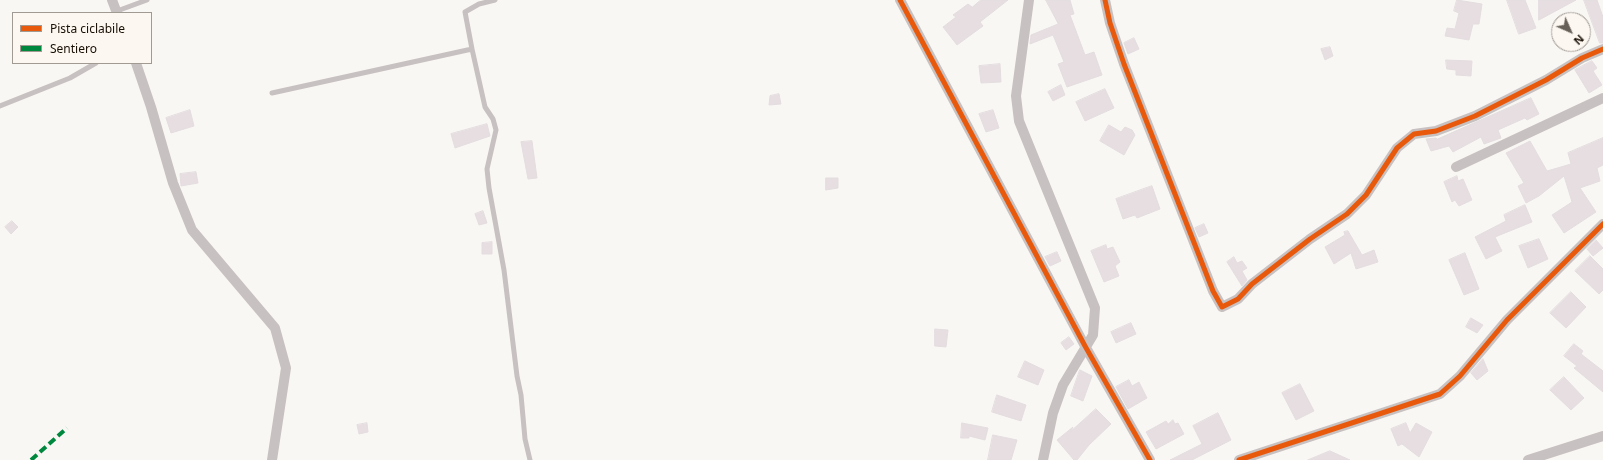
<!DOCTYPE html>
<style>
body{margin:0}
#map{position:relative;width:1603px;height:460px;overflow:hidden;background:#f9f7f4;font-family:"Noto Sans",sans-serif}
canvas{display:block}
.legend{position:absolute;left:12px;top:12px;width:140px;height:52px;box-sizing:border-box;background:#fcf7f1;border:1px solid #a19a93;margin:0;padding:5px 7px;list-style:none;font-size:12px;color:#180f05}
.legend li{display:flex;align-items:center;gap:8px;height:20px}
.legend b{width:20px;border:1px solid #a19a93}
.north{position:absolute;left:1551px;top:12px;width:40px;height:40px;box-sizing:border-box;background:#fcf7f1;border:1px solid #a19a93;border-radius:50%;rotate:135deg;font-size:11px;font-weight:700;line-height:16px;text-align:center;color:#180f05}
.north::after{content:'';display:block;margin:auto;width:14px;height:18px;background:#676059;clip-path:polygon(50% 0,100% 100%,50% 72%,0 100%)}
</style>
<div id="map">
<canvas width="1603" height="460"></canvas>
<ul class="legend">
<li><b style="height:5px;background:#e8590c"></b>Pista ciclabile</li>
<li><b style="height:5px;background:#00873e"></b>Sentiero</li>
</ul>
<div class="north">N</div>
</div>
<script>
const ctx = document.querySelector('canvas').getContext('2d');
ctx.lineJoin = 'round';
function fill(path, color) { ctx.fillStyle = color; ctx.fill(path, 'evenodd'); }
function strokePath(path, color, width, dash) { ctx.strokeStyle = color; ctx.lineWidth = width; ctx.lineCap = dash ? 'butt' : 'round'; ctx.setLineDash(dash || []); ctx.stroke(path); }
const building = new Path2D(`
 M981 0H1008L980 22 983 26 957 45 943 27 956 17 953 15 968 4 972 7Z
 M1046 0H1070L1074 14 1070 15 1085 55 1094 52 1102 75 1067 87 1058 64 1064 62 1053 35 1030 44 1031 35 1058 24Z
 M1457 0 1482 4 1479 24H1473L1469 40 1445 36 1447 28 1455 29 1459 13 1454 11Z
 M1507 0H1525L1536 28 1519 34Z
 M1539 0H1576L1539 20Z
 M1584 0H1597L1603 17V43H1600Z
 M1134 38 1139 49 1128 54 1124 43Z
 M1330 47 1333 56 1325 60 1321 49Z
 M1446 60 1472 61 1471 76 1456 75V70L1447 69Z
 M1592 61 1597 68 1593 71 1602 85 1589 93 1575 70Z
 M1000 64 1001 82 981 83 979 66Z
 M1061 85 1065 95 1053 101 1048 92Z
 M1105 89 1114 108 1085 121 1076 102Z
 M779 94 781 104 769 105 770 96Z
 M1531 98 1539 114 1527 120 1525 118 1498 130 1501 138 1484 144 1481 137 1453 152 1449 146 1431 151 1426 139 1436 138 1437 139Z
 M190 110 194 126 171 133 166 118Z
 M993 110 999 128 986 132 979 114Z
 M487 124 490 136 455 148 451 134Z
 M1109 125 1121 132 1125 127 1132 130 1135 135 1124 155 1100 141Z
 M1603 138V165L1597 168 1600 181 1580 188 1596 212 1564 233 1552 215 1572 202 1564 176 1539 196 1526 203 1518 186 1524 183 1506 153 1530 141 1547 171 1571 164 1568 153Z
 M532 141 537 178 528 179 521 142Z
 M196 172 198 183 181 186 180 174Z
 M1457 176 1458 181 1463 179 1472 200 1459 206 1455 200 1452 202 1444 182Z
 M826 178H838V188L826 190Z
 M1152 186 1160 209 1137 218 1135 215 1123 219 1116 199Z
 M1525 205 1532 222 1495 237 1502 251 1486 259 1475 237 1506 221 1504 215Z
 M483 211 487 223 479 225 475 214Z
 M12 221 18 227 11 234 5 227Z
 M1204 224 1208 233 1199 237 1195 228Z
 M1348 231 1362 255 1374 250 1378 262 1356 269 1351 253 1334 264 1325 247 1345 235 1344 232Z
 M1539 239 1548 259 1528 268 1519 246Z
 M1596 240 1603 248 1593 256 1587 249Z
 M492 242V254H482V243Z
 M1106 245 1107 249 1113 247 1120 262 1115 266 1119 276 1104 282 1091 251Z
 M1057 252 1061 261 1050 266 1045 257Z
 M1465 253 1479 289 1464 295 1449 260Z
 M1590 256 1603 269V290L1599 294 1575 271Z
 M1234 257 1237 263 1242 261 1247 268 1242 271 1247 280 1242 286 1227 262Z
 M1571 292 1586 307 1566 328 1550 313Z
 M1471 318 1483 325 1477 333 1466 327Z
 M1131 323 1136 334 1116 343 1111 332Z
 M935 329 948 330 946 347 935 346Z
 M1069 337 1074 344 1066 350 1061 343Z
 M1574 344 1583 351 1581 354 1603 371V392L1574 368 1577 366 1564 356Z
 M1483 359 1488 371 1477 380 1471 373Z
 M1025 361 1044 370 1038 385 1018 377Z
 M1080 370 1092 376 1083 401 1071 396Z
 M1564 377 1584 398 1571 410 1550 390Z
 M1129 380 1132 386 1139 382 1147 398 1128 409 1116 387Z
 M1300 384 1314 411 1296 420 1282 393Z
 M997 395 1026 405 1021 421 992 412Z
 M1096 409 1111 424 1089 445 1077 460H1074L1057 440 1073 427 1071 431Z
 M1218 413 1231 440 1192 460H1170L1202 444 1193 426Z
 M1173 420 1175 424 1178 423 1184 434 1156 449 1146 432 1166 421 1168 424Z
 M367 423 368 432 359 434 357 425Z
 M962 423 988 428 985 440 969 436V438H961Z
 M1406 423 1410 433 1416 423 1432 432 1419 457 1402 444 1398 446 1391 429Z
 M993 435 1017 440 1011 460H988Z
 M1330 451 1350 460H1308Z`);
fill(building, '#e6dee0');
strokePath(building, '#e4dde0', 1);
strokePath(new Path2D(`
 M117 11 147 0
 M472 49 465 12 479 4 495 0
 M272 93 472 49 485 107 493 119 496 130 487 169 489 188 504 270 517 376 521 395 525 439 530 460
 M0 106 70 78 96 63`), '#c8c1c1', 5);
strokePath(new Path2D(`
 M112 0 117 13
 M900 0 1085 346 1150 460
 M1029 0 1016 96 1019 121 1095 308 1093 335 1063 385 1053 413 1043 460
 M1105 0 1110 23 1124 64 1213 291 1222 307 1238 299 1252 284 1310 239 1347 214 1366 195 1397 148 1414 134 1436 131 1475 116 1546 80 1582 58 1603 49
 M136 63 151 107 173 183 192 230 275 328 286 368 272 460
 M1456 167 1603 98
 M1239 460 1440 394 1460 376 1507 320 1603 224
 M1528 460 1603 436`), '#c8c1c1', 10);
strokePath(new Path2D(`
 M31 460 67 428`), '#00873e', 4, [8, 4]);
strokePath(new Path2D(`
 M900 0 1085 346 1150 460
 M1105 0 1110 23 1124 64 1213 291 1222 307 1238 299 1252 284 1310 239 1347 214 1366 195 1397 148 1414 134 1436 131 1475 116 1546 80 1582 58 1603 49
 M1239 460 1440 394 1460 376 1507 320 1603 224`), '#e8590c', 5);
</script>
